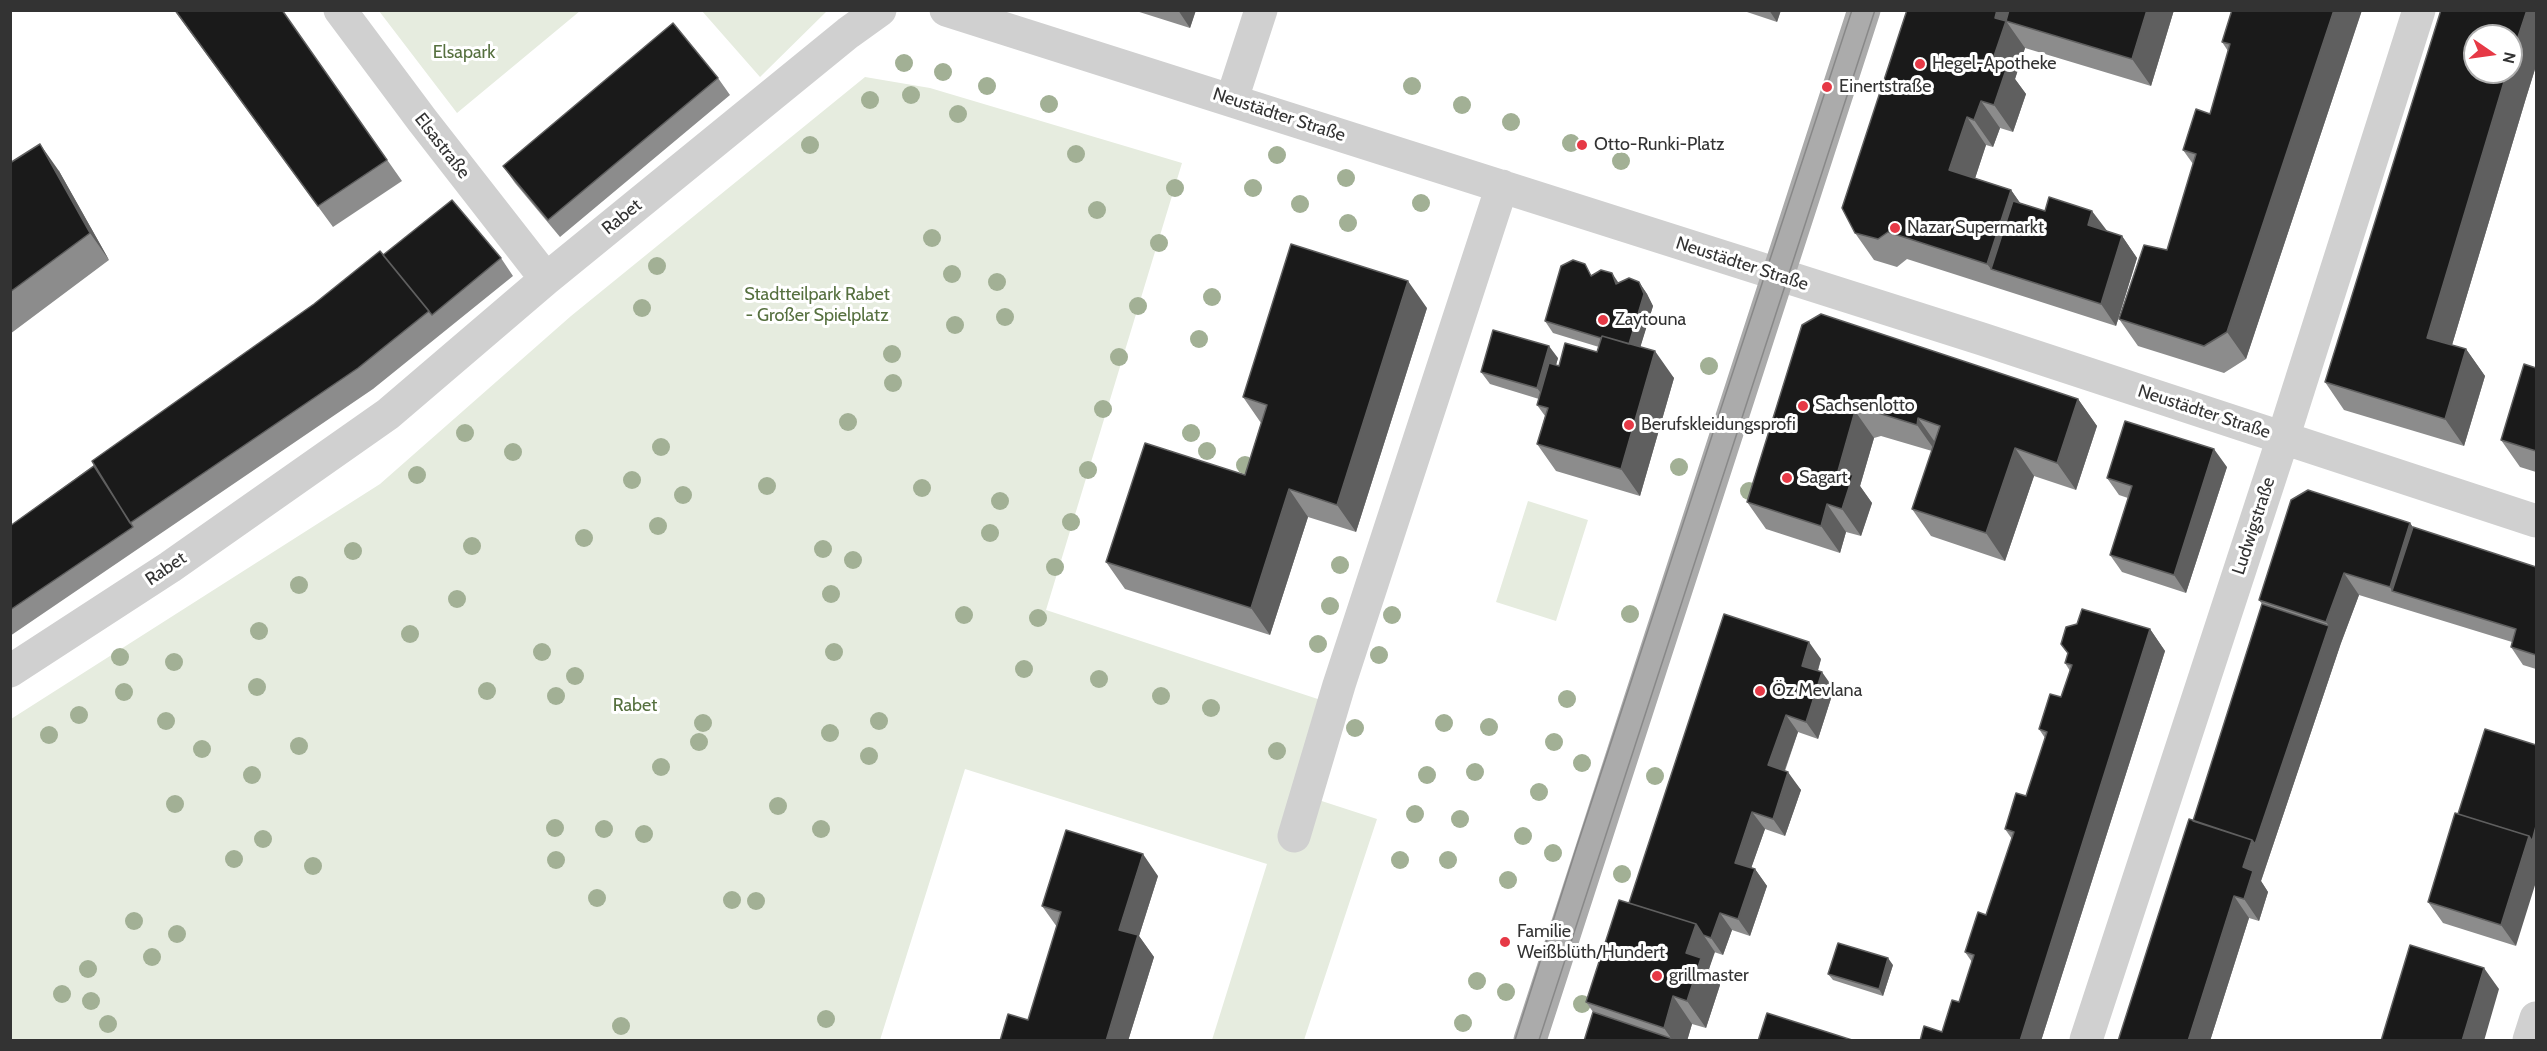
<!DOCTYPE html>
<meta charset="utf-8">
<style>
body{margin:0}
#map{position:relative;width:2547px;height:1051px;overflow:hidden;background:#fff;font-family:Cabin,sans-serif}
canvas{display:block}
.frame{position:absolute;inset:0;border:12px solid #333;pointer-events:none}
.north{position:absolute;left:2463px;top:24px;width:60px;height:60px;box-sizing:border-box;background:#fff;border:2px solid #adadad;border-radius:50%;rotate:103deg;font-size:16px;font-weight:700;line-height:24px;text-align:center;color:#333}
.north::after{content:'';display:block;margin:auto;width:21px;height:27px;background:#e63946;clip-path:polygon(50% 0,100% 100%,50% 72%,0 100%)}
</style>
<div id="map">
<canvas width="2547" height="1051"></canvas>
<div class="frame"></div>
<div class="north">N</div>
</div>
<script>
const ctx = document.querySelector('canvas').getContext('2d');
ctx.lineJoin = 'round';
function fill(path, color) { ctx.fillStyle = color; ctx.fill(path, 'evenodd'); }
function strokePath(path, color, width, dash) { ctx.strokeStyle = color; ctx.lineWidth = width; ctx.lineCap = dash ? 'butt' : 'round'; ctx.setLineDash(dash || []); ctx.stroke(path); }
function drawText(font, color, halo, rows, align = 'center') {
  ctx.font = font + ' Cabin,sans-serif'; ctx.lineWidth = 6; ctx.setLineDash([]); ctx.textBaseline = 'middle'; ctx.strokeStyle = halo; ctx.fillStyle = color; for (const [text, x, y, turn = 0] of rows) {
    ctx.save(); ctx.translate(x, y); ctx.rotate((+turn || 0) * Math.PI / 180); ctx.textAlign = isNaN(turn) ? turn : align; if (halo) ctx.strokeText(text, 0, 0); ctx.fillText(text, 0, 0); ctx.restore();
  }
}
fill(new Path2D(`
 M379 11H580L457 113Z
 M702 11H827L760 77Z
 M865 77 930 88 1182 163 1046 610 1327 702 1297 793 1377 819 1304 1040H1212L1267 864 965 769 880 1040H11V719L380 484 571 316Z
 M1528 501 1588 520 1556 621 1496 602Z`), '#e6ecdf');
strokePath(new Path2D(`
 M340 10 422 120 546 279
 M946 10 1982 339 2536 521
 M1232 99 1261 10
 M10 671 170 567 388 414 546 279 848 33 880 10
 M1294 836 1339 685 1502 186
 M2086 1040 2283 438 2419 10
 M2529 1040 2536 1018`), '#d0d0d0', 33);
strokePath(new Path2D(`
 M1530 1040 1864 10`), '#ababab', 33);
strokePath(new Path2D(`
 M1515 1040 1577 846 1852 10
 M1539 1040 1875 10`), '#888', 1.5);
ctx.fillStyle = '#a2b095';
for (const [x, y] of [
 [904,63],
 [943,72],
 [987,86],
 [1412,86],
 [911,95],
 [870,100],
 [1049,104],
 [1462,105],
 [958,114],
 [1511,122],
 [1571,143],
 [810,145],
 [1076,154],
 [1277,155],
 [1621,161],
 [1346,178],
 [1175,188],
 [1253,188],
 [1421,203],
 [1300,204],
 [1097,210],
 [1348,223],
 [932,238],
 [1159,243],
 [657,266],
 [952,274],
 [997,282],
 [1212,297],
 [1138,306],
 [642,308],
 [1005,317],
 [955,325],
 [1199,339],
 [892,354],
 [1119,357],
 [1709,366],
 [893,383],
 [1103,409],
 [848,422],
 [465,433],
 [1191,433],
 [661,447],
 [1207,451],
 [513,452],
 [1245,465],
 [1679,467],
 [1088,470],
 [417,475],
 [632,480],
 [767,486],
 [922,488],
 [1749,491],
 [683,495],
 [1000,501],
 [1071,522],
 [658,526],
 [990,533],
 [584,538],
 [472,546],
 [823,549],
 [353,551],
 [853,560],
 [1340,565],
 [1055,567],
 [299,585],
 [831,594],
 [457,599],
 [1330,606],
 [1630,614],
 [964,615],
 [1392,615],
 [1038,618],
 [259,631],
 [410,634],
 [1318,644],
 [542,652],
 [834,652],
 [1379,655],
 [120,657],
 [174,662],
 [1024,669],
 [575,676],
 [1099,679],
 [257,687],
 [487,691],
 [124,692],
 [556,696],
 [1161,696],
 [1567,699],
 [1211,708],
 [79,715],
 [166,721],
 [879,721],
 [703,723],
 [1444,723],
 [1489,727],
 [1355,728],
 [830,733],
 [49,735],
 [699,742],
 [1554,742],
 [299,746],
 [202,749],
 [1277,751],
 [869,756],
 [1582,763],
 [661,767],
 [1475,772],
 [252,775],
 [1427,775],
 [1655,776],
 [1539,792],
 [175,804],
 [778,806],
 [1415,814],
 [1460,819],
 [555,828],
 [604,829],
 [821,829],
 [644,834],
 [1523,836],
 [263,839],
 [1553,853],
 [234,859],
 [556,860],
 [1400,860],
 [1448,860],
 [313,866],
 [1622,874],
 [1508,880],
 [597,898],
 [732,900],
 [756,901],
 [134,921],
 [177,934],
 [152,957],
 [88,969],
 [1477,981],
 [1506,992],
 [62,994],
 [91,1001],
 [1582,1004],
 [826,1019],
 [1463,1023],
 [108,1024],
 [621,1026]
]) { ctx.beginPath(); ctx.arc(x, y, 9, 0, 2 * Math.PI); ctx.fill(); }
fill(new Path2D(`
 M174 10H282L402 181 333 227Z
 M1133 10H1196L1190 28Z
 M1741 10H1781L1777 22Z
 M1907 10H2174L2151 86 2025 48 2015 79 2026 94 2013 132 2000 128 1993 147 1986 145 1975 178 2011 190 2020 203 2122 236 2137 258 2116 326 1907 259 1897 267 1874 260 1855 233Z
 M2232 10H2362L2246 359 2224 373 2138 346 2119 319 2167 250 2193 164 2183 150 2210 114 2228 51 2222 42Z
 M2536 10V66L2526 98 2452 345 2466 349 2485 376 2464 446 2344 410 2325 382Z
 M718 78 730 95 560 237 515 183 503 166Z
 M10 163 59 171 109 260 10 334Z
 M383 255 501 258 513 276 373 389 10 636V526Z
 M1593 274 1619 283 1639 282 1647 294 1653 306 1640 347 1674 378 1640 496 1556 471 1537 444 1545 416 1537 405 1539 399 1490 384 1481 372 1558 358 1556 365 1559 366 1597 352 1599 347 1553 333 1545 321Z
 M1427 308 1356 532 1308 517 1270 635 1125 589 1106 562 1245 475 1261 423 1243 397Z
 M1802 325 2078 399 2097 426 2076 490 2034 476 2005 561 1931 536 1912 509 1932 451 1881 436 1874 438 1860 486 1872 503 1861 536 1846 532 1840 553 1766 529 1747 502Z
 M2536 368V472L2520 467 2501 440Z
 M2227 467 2186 593 2122 572 2110 555 2128 498 2119 495 2107 478Z
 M2410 523 2413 527 2536 567V669L2523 665 2511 647 2512 642 2359 595 2341 643 2261 881 2268 892 2259 921 2249 918 2210 1041 2193 821 2262 604 2259 600Z
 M2150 629 2165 651 2041 1041H1920L1942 1032 1959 1002 1972 962 1965 952 1986 915 2012 839 2005 829 2026 796 2045 738 2039 729 2061 697 2070 671 2065 663 2068 654 2061 644Z
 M1821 659 1818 671 1834 689 1818 739 1798 732 1785 771 1801 790 1785 836 1765 829 1751 868 1755 869 1767 886 1750 936 1732 930 1723 955 1714 952 1709 969 1720 985 1706 1028 1692 1024 1687 1041H1584L1593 1012 1586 1002 1629 903Z
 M2458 814 2516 946 2443 923 2428 902Z
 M1158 876 1139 936 1154 957 1128 1041H1000L1028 1020 1057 927 1042 906Z
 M1893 965 1883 996 1833 980 1828 974Z`), '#8c8c8c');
fill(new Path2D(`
 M1178 10H1196L1190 28Z
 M1769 10H1781L1777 22Z
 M1997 10H2025L2006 21 2025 48 2015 79 2026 94 2013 132 1994 105 1992 62 1995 18Z
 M2147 10H2174L2151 86 2132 59Z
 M2334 10H2362L2246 359 2227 332Z
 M2527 10H2536V66L2526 98 2446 365 2427 338 2507 72H2511V58Z
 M1981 101 2000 128 1993 147 1974 120Z
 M1967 117 1986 145 1969 197 1949 170Z
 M40 144 59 171 109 260 90 233Z
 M2011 190 2030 217 1991 269 1987 264Z
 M2092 211 2108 232 2088 225Z
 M2122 236 2137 258 2116 326 2101 304Z
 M1612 273 1620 285 1616 284Z
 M1408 281 1427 308 1356 532 1337 505Z
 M1639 282 1647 294 1653 306 1637 358 1628 346Z
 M1549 346 1558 358 1546 400 1537 388Z
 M2466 349 2485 376 2464 446 2445 419Z
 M1655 351 1674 378 1640 496 1621 469Z
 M2078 399 2097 426 2076 490 2057 463Z
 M1855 411 1874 438 1860 486 1872 503 1861 536 1842 509 1838 471Z
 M1918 418 1937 445 1936 452 1917 425Z
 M2015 448 2034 476 2005 561 1986 533Z
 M2214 449 2227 467 2186 593 2174 575Z
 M1289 489 1308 517 1270 635 1251 608Z
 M1827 504 1846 532 1840 553 1821 526Z
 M2410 523 2425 545 2392 591 2390 587Z
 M2344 573 2359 595 2341 643 2261 881 2268 892 2259 921 2244 899 2243 867 2329 626 2326 622Z
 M2150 629 2165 651 2041 1041H2020Z
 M1809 642 1821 659 1814 683 1802 666Z
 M1822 672 1834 689 1818 739 1806 722Z
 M1786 715 1798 732 1780 783 1768 765Z
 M1788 772 1801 790 1785 836 1773 819Z
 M1752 812 1765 829 1747 880 1735 863Z
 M2536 826V882L2516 946 2501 925 2529 836Z
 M1143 854 1158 876 1139 936 1154 957 1128 1041H1106L1119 930Z
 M1755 869 1767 886 1750 936 1738 919Z
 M2234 896 2249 918 2210 1041H2188Z
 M1720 913 1732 930 1723 955 1711 938Z
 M1696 924 1715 952 1709 969 1720 985 1706 1028 1687 1001 1686 953Z
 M1888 958 1893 965 1883 996 1879 989Z
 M2484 968 2499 989 2484 1041H2462Z
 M1673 996 1692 1024 1687 1041H1673L1664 1028Z`), '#5f5f5f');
const building = new Path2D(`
 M175 10H282L387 160 318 206Z
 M1907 10H1997L1995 18 2006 21 2009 10H2147L2132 59 2006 21 1992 62 2007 67 1994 105 1981 101 1974 120 1967 117 1949 170 2011 190 1987 264 1888 232 1878 239 1855 233 1842 208Z
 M2232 10H2334L2227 332 2204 346 2119 319 2144 245 2167 250 2196 154 2183 150 2196 109 2210 114 2230 44 2222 42Z
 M2441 10H2527L2511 58V36H2475V72H2507L2427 338 2466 349 2445 419 2325 382Z
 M673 23 718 78 548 220 503 166Z
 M40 144 90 233 10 292V163Z
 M2049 197 2092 211 2088 225 2122 236 2101 304 1991 269 2013 201 2045 211Z
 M452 200 501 258 432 315 383 255Z
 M1291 244 1408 281 1337 505 1289 489 1251 608 1106 562 1145 443 1245 475 1267 405 1243 397Z
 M380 251 429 311 358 368 130 523 92 461 314 304Z
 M1573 260 1585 264 1591 276 1601 270 1612 273 1616 284 1629 278 1639 282 1644 294 1629 344 1602 336 1601 338 1545 321 1561 266Z
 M1821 314 2078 399 2057 463 2015 448 1986 533 1912 509 1940 426 1918 418 1917 425 1862 408 1855 411 1838 471 1853 475 1842 509 1827 504 1821 526 1747 502 1802 325Z
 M1493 330 1549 346 1537 388 1481 372Z
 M1602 336 1655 351 1621 469 1537 444 1548 408 1537 405 1549 363 1559 366 1565 343 1597 352Z
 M2524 364 2536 368V451L2501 440Z
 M2125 421 2214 449 2174 575 2110 555 2132 486 2107 478Z
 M94 466 133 527 10 610V526Z
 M2308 490 2410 523 2390 587 2344 573 2326 622 2259 600 2291 500Z
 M2413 527 2536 567V655L2511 647 2516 629 2392 591Z
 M2262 604 2329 626 2255 844 2252 840 2193 821Z
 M2082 609 2150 629 2020 1041H1920L1924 1026 1942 1032 1952 1000 1959 1002 1974 955 1965 952 1978 912 1986 915 2014 832 2005 829 2016 793 2026 796 2047 732 2039 729 2050 694 2061 697 2072 665 2065 663 2068 653 2061 644 2066 627 2077 624Z
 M1724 614 1809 642 1802 666 1822 672 1806 722 1786 715 1768 765 1788 772 1773 819 1752 812 1735 863 1755 869 1738 919 1720 913 1711 938 1703 935 1696 924 1629 903Z
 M2485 729 2536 745V826L2532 841 2529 836 2458 814Z
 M2455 813 2529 836 2501 925 2428 902Z
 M2189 819 2252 840 2243 867 2253 871 2244 899 2234 896 2188 1041H2118Z
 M1066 830 1143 854 1119 930 1138 935 1106 1041H1000L1008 1014 1028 1020 1061 912 1042 906Z
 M1619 900 1696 924 1686 953 1701 958 1687 1001 1673 996 1664 1028 1586 1002Z
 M1838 943 1888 958 1879 989 1828 974Z
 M2410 945 2484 968 2462 1041H2381Z
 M1593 1012 1679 1041H1584Z
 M1767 1013 1852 1040V1041H1758Z`);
fill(building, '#1a1a1a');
strokePath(building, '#5f5f5f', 1.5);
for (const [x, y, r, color] of [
 [1920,64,6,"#e63946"],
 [1827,87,6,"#e63946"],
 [1582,145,6,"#e63946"],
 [1895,228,6,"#e63946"],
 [1603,320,6,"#e63946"],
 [1803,406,6,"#e63946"],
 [1629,425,6,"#e63946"],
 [1787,478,6,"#e63946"],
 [1760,691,6,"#e63946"],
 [1505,942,6,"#e63946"],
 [1657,976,6,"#e63946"]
]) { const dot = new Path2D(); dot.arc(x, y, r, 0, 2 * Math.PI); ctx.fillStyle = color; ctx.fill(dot); strokePath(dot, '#fff', 2); }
drawText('18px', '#56703f', '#fff', [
 ["Elsapark",464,53],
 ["Stadtteilpark Rabet",817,295],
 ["- Großer Spielplatz",817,316],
 ["Rabet",635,706]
]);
drawText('18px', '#333', '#fff', [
 ["Hegel-Apotheke",1932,64],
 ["Einertstraße",1839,87],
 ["Otto-Runki-Platz",1594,145],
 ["Nazar Supermarkt",1907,228],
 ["Zaytouna",1615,320],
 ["Sachsenlotto",1815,406],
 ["Berufskleidungsprofi",1641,425],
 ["Sagart",1799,478],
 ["Öz Mevlana",1772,691],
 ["Familie",1517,932],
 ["Weißblüth/Hundert",1517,953],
 ["grillmaster",1669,976]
], 'left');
drawText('18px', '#333', '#fff', [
 ["Neustädter Straße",1279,115,18],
 ["Elsastraße",442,146,52],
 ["Rabet",622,217,-39],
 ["Neustädter Straße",1742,264,18],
 ["Neustädter Straße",2204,412,18],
 ["Ludwigstraße",2254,526,-72],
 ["Rabet",166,569,-34]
]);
</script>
